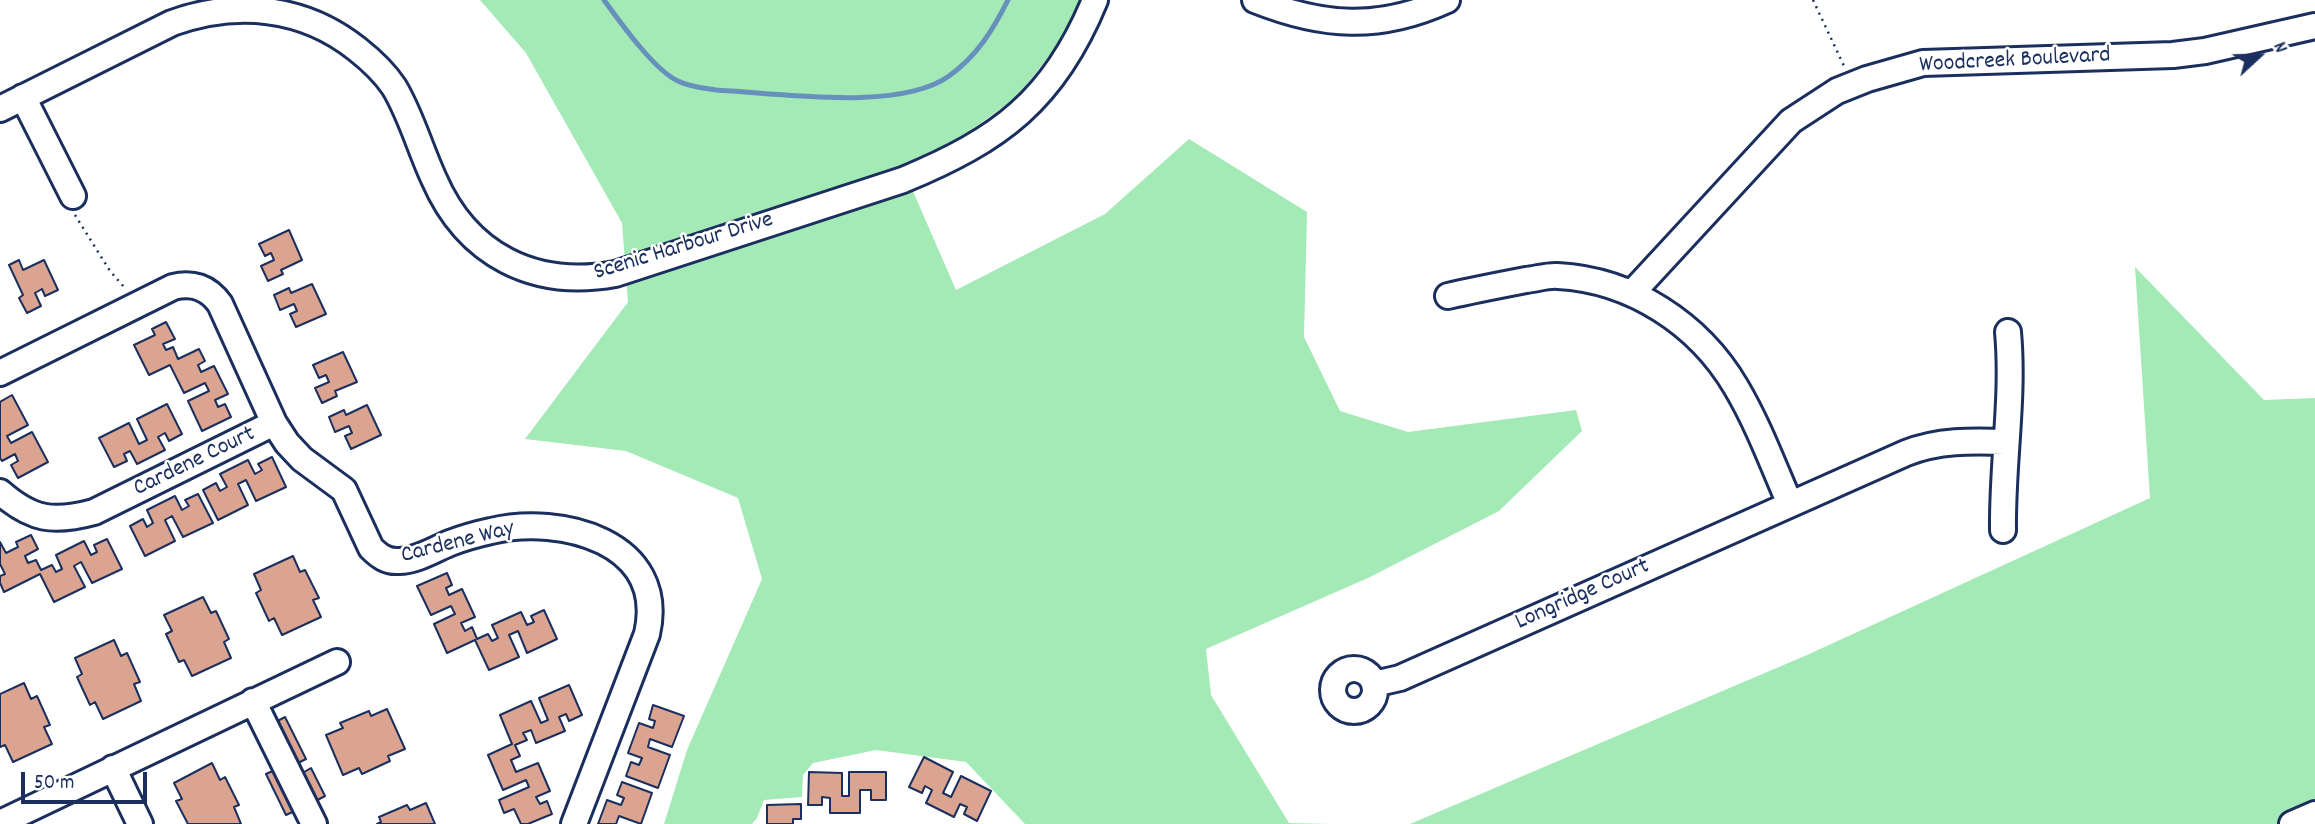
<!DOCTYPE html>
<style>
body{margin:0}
#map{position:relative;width:2315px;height:824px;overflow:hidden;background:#fff;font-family:Dekko,sans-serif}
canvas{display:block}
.north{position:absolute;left:2224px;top:21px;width:70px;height:70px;-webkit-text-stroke:5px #fff;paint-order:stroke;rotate:68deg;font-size:19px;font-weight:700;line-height:28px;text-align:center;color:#1b2f5e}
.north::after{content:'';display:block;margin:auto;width:24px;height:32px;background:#1b2f5e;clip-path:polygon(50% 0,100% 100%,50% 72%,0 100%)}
.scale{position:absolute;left:21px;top:772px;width:126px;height:32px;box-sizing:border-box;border:4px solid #1b2f5e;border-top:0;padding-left:9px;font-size:21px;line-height:24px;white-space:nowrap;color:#1b2f5e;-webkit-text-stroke:5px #fff;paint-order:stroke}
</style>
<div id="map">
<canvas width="2315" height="824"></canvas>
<div class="north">N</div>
<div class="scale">50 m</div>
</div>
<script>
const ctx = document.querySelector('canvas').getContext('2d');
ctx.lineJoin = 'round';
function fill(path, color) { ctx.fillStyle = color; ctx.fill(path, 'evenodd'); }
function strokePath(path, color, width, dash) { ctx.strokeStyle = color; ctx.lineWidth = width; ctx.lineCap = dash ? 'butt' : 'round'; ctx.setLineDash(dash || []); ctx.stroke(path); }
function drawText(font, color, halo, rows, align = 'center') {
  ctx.font = font + ' Dekko,sans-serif'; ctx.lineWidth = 5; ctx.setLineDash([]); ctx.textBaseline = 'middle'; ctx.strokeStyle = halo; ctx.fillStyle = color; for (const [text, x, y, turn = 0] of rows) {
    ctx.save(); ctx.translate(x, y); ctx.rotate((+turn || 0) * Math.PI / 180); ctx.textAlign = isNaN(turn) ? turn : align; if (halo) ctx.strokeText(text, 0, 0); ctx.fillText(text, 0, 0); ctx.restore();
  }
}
fill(new Path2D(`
 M480 0H1079L1063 38 1018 96 956 141 902 166 956 290 1105 214 1189 139 1307 212 1304 337 1340 411 1408 432 1576 410 1582 431 1499 511 1368 578 1206 649 1211 695 1289 823 1331 824H1025L966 762 876 750 813 763 803 775 802 797 764 800 757 818 752 824H664L687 750 762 579 738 498 626 451 525 439 628 302 622 223 526 53Z
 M2135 267 2264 400 2315 398V824H1410L1807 655 2150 498Z`), '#a4eab6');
strokePath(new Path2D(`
 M604 0C620 22 655 71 678 81 690 87 703 88 716 90 777 93 899 112 949 76 977 56 993 30 1008 0`), '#6890bc', 5);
const building = new Path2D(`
 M289 230 302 260 281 270 283 274 268 281 261 266 274 260 271 253 265 256 259 244Z
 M19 260 23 270 44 260 58 290 45 296 42 289 35 293 41 306 27 313 19 298 23 295 9 265Z
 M312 284 326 314 296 327 290 314 297 311 294 304 280 310 274 295 289 288 291 293Z
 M166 322 175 339 163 344 166 350 173 347 178 359 199 349 205 361 198 365 201 372 214 366 228 394 215 400 218 407 225 404 231 417 202 431 188 401 209 391 205 383 184 393 170 365 149 375 134 345 155 335 152 329Z
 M343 352 357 382 335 391 337 396 322 403 315 388 329 382 326 375 319 378 313 365Z
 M12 395 28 425 7 436 11 443 32 432 48 462 18 478 11 465 18 461 15 454 2 461 0 458V402Z
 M167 404 182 434 169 441 165 433 158 437 165 450 137 464 130 451 124 454 127 461 114 467 99 438 129 423 139 444 147 440 137 419Z
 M367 405 381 435 351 449 345 436 352 433 349 426 335 432 329 417 344 410 346 415Z
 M272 457 286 487 256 501 246 480 238 484 248 505 218 520 203 490 216 483 220 491 227 487 220 474 248 460 255 474 262 470 258 464Z
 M198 494 213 523 183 537 172 516 165 520 175 541 145 556 130 526 143 519 147 527 153 523 147 510 175 496 182 510 189 506 185 500Z
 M31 535 38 549 25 556 28 563 36 560 41 570 52 565 56 572 62 569 56 555 84 541 91 555 97 552 94 545 107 539 122 569 92 583 81 562 74 566 85 587 54 602 40 574 4 592 0 583V576L5 574 0 564V542L6 553 18 547 16 542Z
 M293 556 300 572 305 570 319 598 313 600 321 617 282 635 274 618 269 621 256 593 261 590 254 574Z
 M447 573 452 585 446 588 449 595 462 589 475 617 461 623 465 631 472 627 477 639 488 634 492 641 498 638 492 625 521 612 527 625 534 622 531 616 544 610 557 639 527 653 518 631 509 635 519 657 489 670 475 640 447 653 434 624 455 614 451 606 431 615 417 586Z
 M203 597 211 613 216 611 229 639 224 642 231 658 192 676 184 660 179 662 166 634 172 631 164 615Z
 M114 640 121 656 127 653 140 682 134 684 141 701 103 719 95 702 90 705 77 677 82 674 75 658Z
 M24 683 31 699 37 696 50 725 44 727 52 744 13 762 5 745 0 747V694Z
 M569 685 582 715 569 721 566 714 559 717 565 731 536 743 531 730 523 733 527 740 515 745 520 756 511 760 516 772 538 763 550 791 536 797 540 804 547 801 552 814 528 824H521L514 809 504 813 499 800 529 787 526 780 503 790 488 755 512 744 500 715 531 701 541 723 548 720 539 698Z
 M653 705 684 716 672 747 650 739 648 747 670 755 658 788 626 776 631 762 639 765 642 758 628 753 639 723 653 728 655 721 649 719Z
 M387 709 405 749 388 756 390 761 362 774 359 768 343 775 326 735 343 728 340 723 369 711 371 716Z
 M285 717 306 759 294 765 272 724Z
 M924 757 953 772 943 793 951 797 961 776 991 791 977 821 964 814 967 807 960 804 954 817 926 803 932 790 925 786 922 793 909 787Z
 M212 763 220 780 225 777 239 805 234 807 241 824H188L176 801 182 799 174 783Z
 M279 768 299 809 286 815 266 774Z
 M311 768 325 796 312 803 299 775Z
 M809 772 842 773V796H849V772H886V800H871V790H860V813H830V798L822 797V805H808Z
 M622 782 652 793 641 824 619 816 616 824H598L607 800 621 805 624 798 617 795Z
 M426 803 435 824H377L381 822 379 817 407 805 410 810Z
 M801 804V819H793V824H767V805Z`);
fill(building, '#daa490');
strokePath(building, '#1b2f5e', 2);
const minor = new Path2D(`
 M1255 0C1323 27 1379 31 1447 0
 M23 97 73 196
 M0 109 172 23C236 0 303 6 357 49 371 60 384 72 394 87 411 115 420 149 434 179 467 255 534 289 615 274L903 180C1000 140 1054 100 1095 0
 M1632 293 1791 121 1837 91 1867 79 1923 63 2173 55 2205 51 2315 26
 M1448 296C1474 290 1500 285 1526 280 1536 279 1548 275 1558 276 1632 280 1699 324 1736 387 1758 424 1773 465 1790 504
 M0 373 173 287C192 282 208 287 220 304L274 423 287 443 302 459 344 490 371 548C379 556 387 562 399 561 416 561 435 549 450 543 463 538 477 534 491 531 561 514 668 542 647 634L574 824
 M0 492C32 520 53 523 94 512L274 423
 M2003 530C2002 464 2014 398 2008 332
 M1333 690a21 21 0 1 1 42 0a21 21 0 1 1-42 0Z
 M1374 684 1400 678 1906 453C1939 440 1971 441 2006 442
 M253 701 314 824
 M113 768 140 824
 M0 823 337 662
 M2292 824 2315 814`);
strokePath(minor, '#1b2f5e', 30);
strokePath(new Path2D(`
 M1813 0 1844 66
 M75 215 110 271 124 287`), '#1b2f5e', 2.5, [2, 5]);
strokePath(minor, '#fff', 24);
drawText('24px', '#1b2f5e', '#fff', [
 ["Woodcreek Boulevard",2015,62,-3],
 ["Scenic Harbour Drive",684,248,-17],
 ["Cardene Court",195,463,-26],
 ["Cardene Way",458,544,-14],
 ["Longridge Court",1583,596,-24]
]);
</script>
